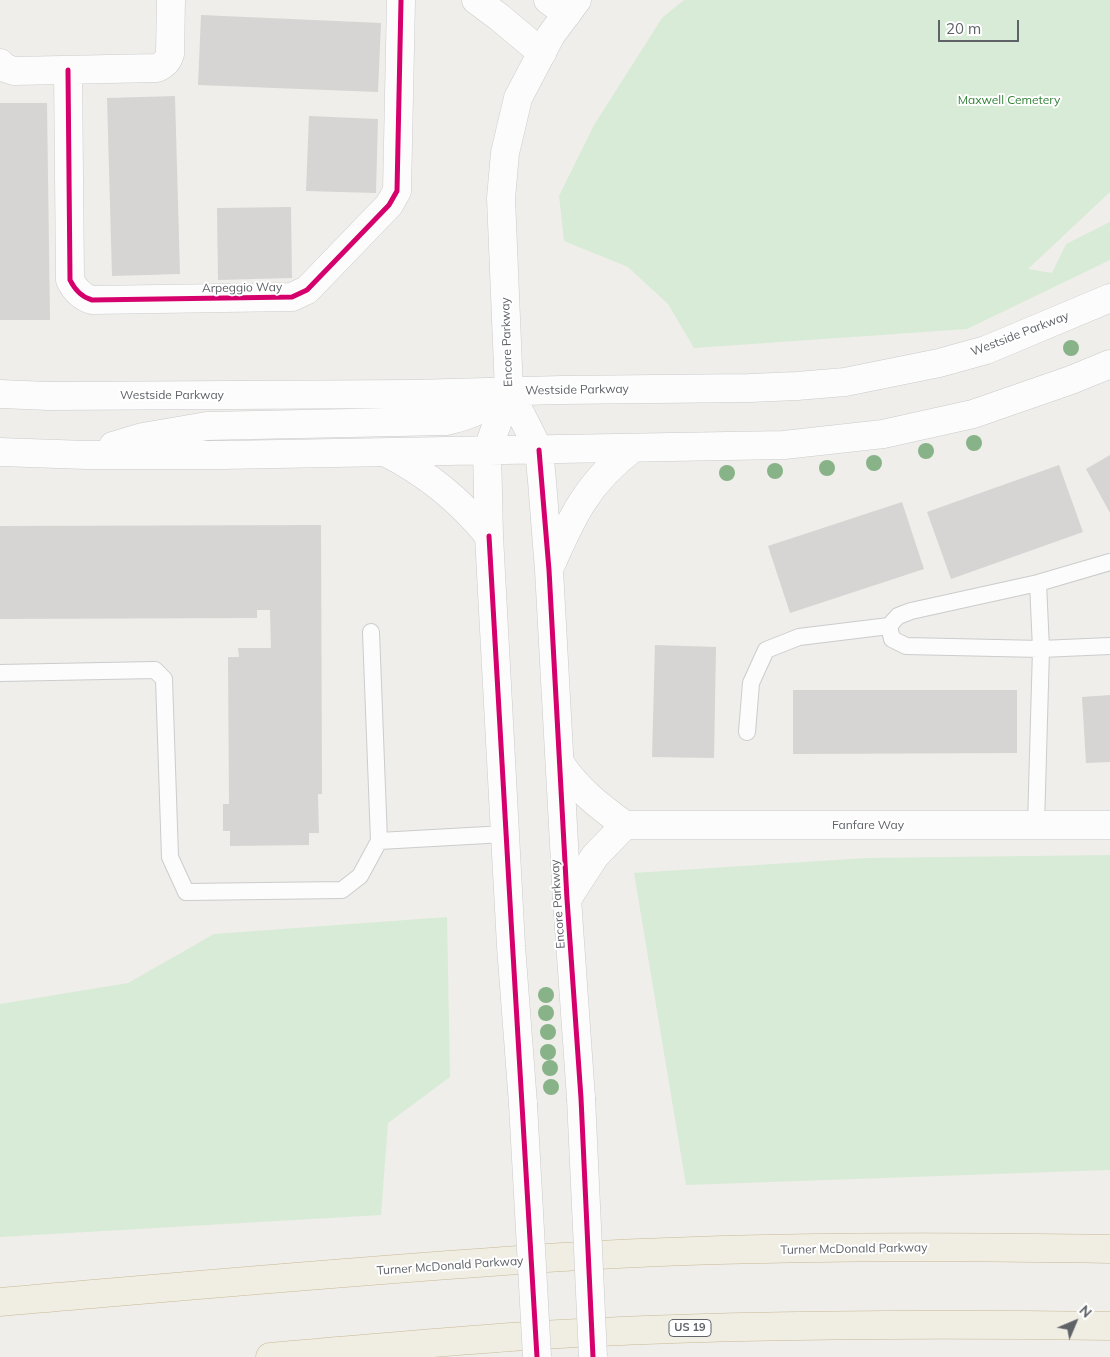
<!DOCTYPE html>
<style>
body{margin:0}
#map{position:relative;width:1110px;height:1357px;overflow:hidden;background:#efeeea;font-family:Mulish,sans-serif}
canvas{display:block}
.north{position:absolute;left:1050px;top:1297px;width:50px;height:50px;-webkit-text-stroke:4px #fff;paint-order:stroke;rotate:45deg;font-size:14px;font-weight:700;line-height:20px;text-align:center;color:#5f6368}
.north::after{content:'';display:block;margin:auto;width:18px;height:22px;background:#5f6368;clip-path:polygon(50% 0,100% 100%,50% 72%,0 100%)}
.scale{position:absolute;left:938px;top:20px;width:81px;height:22px;box-sizing:border-box;border:2px solid #5f6368;border-top:0;padding-left:6px;font-size:15px;line-height:18px;white-space:nowrap;color:#5f6368;-webkit-text-stroke:4px #fff;paint-order:stroke}
</style>
<div id="map">
<canvas width="1110" height="1357"></canvas>
<div class="north">N</div>
<div class="scale">20 m</div>
</div>
<script>
const ctx = document.querySelector('canvas').getContext('2d');
ctx.lineJoin = 'round';
function fill(path, color) { ctx.fillStyle = color; ctx.fill(path, 'evenodd'); }
function strokePath(path, color, width, dash) { ctx.strokeStyle = color; ctx.lineWidth = width; ctx.lineCap = dash ? 'butt' : 'round'; ctx.setLineDash(dash || []); ctx.stroke(path); }
function drawText(font, color, halo, rows, align = 'center') {
  ctx.font = font + ' Mulish,sans-serif'; ctx.lineWidth = 4; ctx.setLineDash([]); ctx.textBaseline = 'middle'; ctx.strokeStyle = halo; ctx.fillStyle = color; for (const [text, x, y, turn = 0] of rows) {
    ctx.save(); ctx.translate(x, y); ctx.rotate((+turn || 0) * Math.PI / 180); ctx.textAlign = isNaN(turn) ? turn : align; if (halo) ctx.strokeText(text, 0, 0); ctx.fillText(text, 0, 0); ctx.restore();
  }
}
fill(new Path2D(`
 M684 0H1110V192L1028 269 1052 273 1066 244 1110 222V260L967 329 694 348 668 304 628 267 564 241 559 196 594 125 662 18Z
 M1110 855V1170L686 1185 634 873 866 858Z
 M447 917 450 1077 388 1123 381 1215 0 1237V1004L128 983 214 934Z`), '#d8ebd6');
fill(new Path2D(`
 M201 15 381 23 378 92 198 85Z
 M175 96 180 274 112 276 107 98Z
 M0 103H47L50 320H0Z
 M309 116 378 119 376 193 306 191Z
 M291 207 292 278 218 280 217 208Z
 M1110 455V513L1086 469Z
 M1059 465 1083 532 951 579 927 512Z
 M902 502 924 569 790 613 768 546Z
 M321 525 322 794H318L319 833H309V845L230 846V831H223V804H229L228 657H239L238 648H271L270 610H257V618L0 619V526Z
 M655 645 716 647 714 758 652 757Z
 M793 690H1017V753L793 754Z
 M1110 695V762L1086 763 1082 697Z`), '#d6d5d3');
const service = new Path2D(`
 M889 626 892 639 906 646 1041 649 1110 646
 M0 673 155 670 164 679 170 857 186 892 342 890 360 876 379 841 371 632
 M747 732 751 683 766 650 799 637 889 626 898 616 911 611 1038 583 1110 562
 M1036 825 1041 649 1038 583
 M379 841 505 834`);
const minor = new Path2D(`
 M476 0 499 17 542 53
 M548 0 567 14
 M0 63 5 68 14 71 157 68C164 65 168 61 170 54L171 0
 M68 70 70 280C75 290 81 297 92 300L292 297 307 290 389 205 397 191 401 0
 M560 763C578 790 599 806 625 825H1110
 M567 899 595 856 625 825`);
const tertiary = new Path2D(`
 M509 391 501 198 505 153 518 98 551 35 577 0`);
const secondary = new Path2D(`
 M509 391 487 451 489 536 511 946 523 1104
 M509 391 539 450 542 481 549 570 567 899 581 1098
 M0 394 49 396 412 394 562 390 750 388 797 386 845 382 939 363 986 350 1110 298
 M113 446 143 437 207 426 446 421C470 416 490 407 509 391
 M0 452 86 455H222L784 445 883 434 973 414 1071 380 1110 364
 M387 453C428 474 460 500 489 536
 M550 567C572 517 587 483 632 449`);
const motorway = new Path2D(`
 M0 1302C187 1286 375 1269 563 1257 745 1246 928 1246 1110 1249
 M270 1357C360 1349 450 1341 540 1335 730 1324 920 1323 1110 1326`);
strokePath(service, '#cbcccc', 18);
strokePath(minor, '#cbcccc', 29);
strokePath(tertiary, '#cbcccc', 29);
strokePath(secondary, '#cacacb', 29);
strokePath(motorway, '#c8b996', 29);
strokePath(service, '#fdfcfc', 16);
strokePath(minor, '#fdfcfc', 28);
strokePath(tertiary, '#fdfcfc', 28);
strokePath(secondary, '#fdfcfc', 28);
strokePath(motorway, '#f0ede3', 28);
const secondaryBridge = new Path2D(`
 M581 1098 593 1357
 M523 1104 537 1357`);
strokePath(secondaryBridge, '#cacacb', 29, []);
strokePath(secondaryBridge, '#fdfcfc', 28);
strokePath(new Path2D(`
 M68 70 70 280C75 290 81 297 92 300L292 297 307 290 389 205 397 191 401 0
 M539 450 549 570 567 899 581 1098 593 1357
 M489 536C503 810 522 1083 537 1357`), '#d6006c', 5);
ctx.fillStyle = '#88b388';
for (const [x, y] of [
 [1071,348],
 [974,443],
 [926,451],
 [874,463],
 [827,468],
 [775,471],
 [727,473],
 [546,995],
 [546,1013],
 [548,1032],
 [548,1052],
 [550,1068],
 [551,1087]
]) { ctx.beginPath(); ctx.arc(x, y, 8, 0, 2 * Math.PI); ctx.fill(); }
for (const [x, y, w] of [
 [690,1328,42]
]) { const box = new Path2D(); box.roundRect(x - w / 2, y - 8.5, w, 17, 4); ctx.fillStyle = '#fff'; ctx.fill(box); strokePath(box, '#5f6368', 1); }
drawText('bold 11px', '#5f6368', null, [
 ["US 19",690,1328]
]);
drawText('12px', '#348238', '#fff', [
 ["Maxwell Cemetery",1009,100]
]);
drawText('12px', '#5f6368', '#fff', [
 ["Arpeggio Way",242,288,-1],
 ["Westside Parkway",1020,334,-21],
 ["Encore Parkway",507,342,-92],
 ["Westside Parkway",577,390,-1],
 ["Westside Parkway",172,395],
 ["Fanfare Way",868,825],
 ["Encore Parkway",558,904,-94],
 ["Turner McDonald Parkway",854,1249,-1],
 ["Turner McDonald Parkway",450,1266,-4]
]);
</script>
